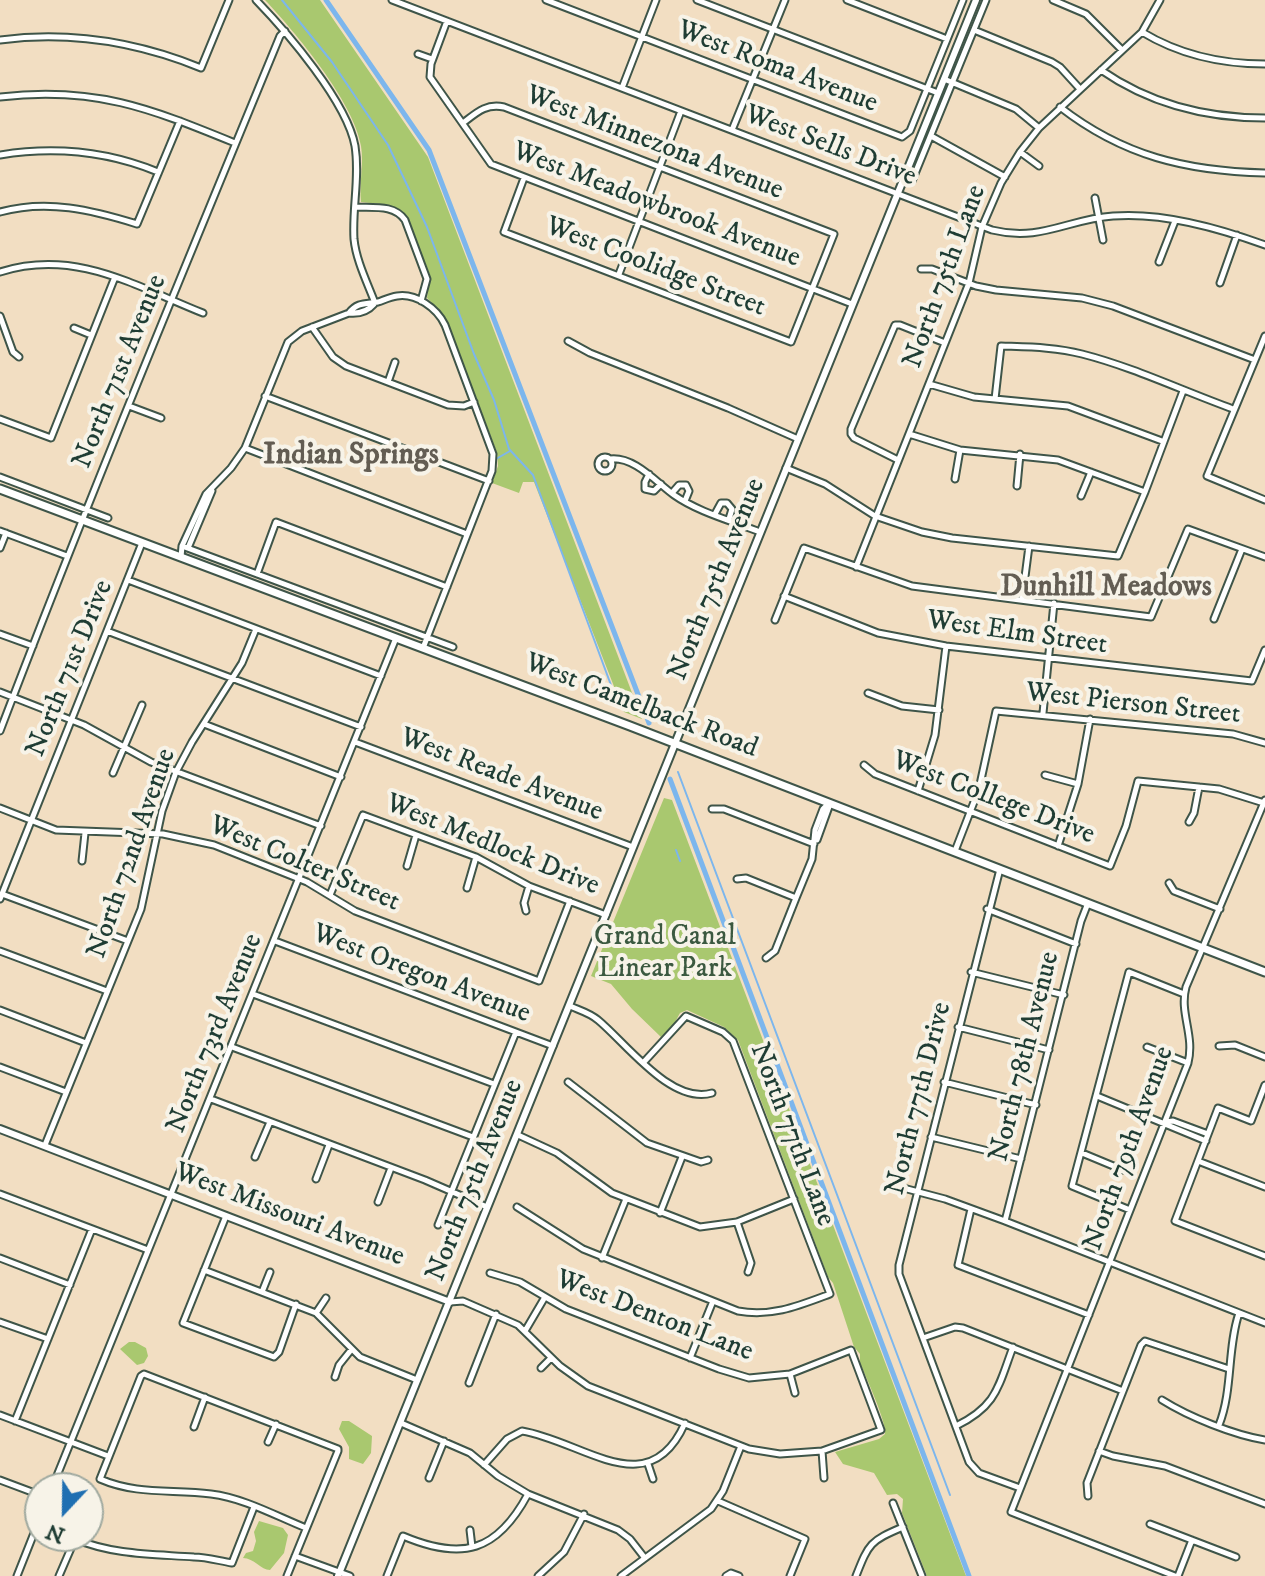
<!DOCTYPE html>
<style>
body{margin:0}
#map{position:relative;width:1265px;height:1576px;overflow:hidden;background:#f2dec2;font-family:"IM FELL DW Pica",serif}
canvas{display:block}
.north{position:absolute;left:24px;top:1472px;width:80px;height:80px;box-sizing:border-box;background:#f7f3e8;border:2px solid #a1aaa0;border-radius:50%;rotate:202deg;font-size:22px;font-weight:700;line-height:32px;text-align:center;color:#1f3d34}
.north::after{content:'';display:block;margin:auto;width:28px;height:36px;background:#1f6fb2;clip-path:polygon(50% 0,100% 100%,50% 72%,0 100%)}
</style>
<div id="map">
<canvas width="1265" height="1576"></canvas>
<div class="north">N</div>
</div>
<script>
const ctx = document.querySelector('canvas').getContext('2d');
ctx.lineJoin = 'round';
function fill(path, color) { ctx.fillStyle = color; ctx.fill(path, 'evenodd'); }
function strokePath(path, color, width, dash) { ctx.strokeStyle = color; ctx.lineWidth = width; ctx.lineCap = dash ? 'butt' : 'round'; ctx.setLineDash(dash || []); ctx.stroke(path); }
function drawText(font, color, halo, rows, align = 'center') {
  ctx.font = font + ' "IM FELL DW Pica",serif'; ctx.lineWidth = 8; ctx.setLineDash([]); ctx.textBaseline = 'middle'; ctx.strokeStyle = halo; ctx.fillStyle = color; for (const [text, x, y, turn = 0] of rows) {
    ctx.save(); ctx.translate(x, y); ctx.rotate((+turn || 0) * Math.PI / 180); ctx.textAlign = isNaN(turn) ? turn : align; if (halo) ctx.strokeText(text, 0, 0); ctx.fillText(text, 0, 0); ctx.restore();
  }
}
fill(new Path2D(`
 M265 0H320L428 157 642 719 624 712 534 482H523L519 493 492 483 498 466 497 453 449 326 441 312 427 298 430 275 406 215 389 205 361 202C359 183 364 164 361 146 354 102 295 32 265 0Z
 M664 798 672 800 966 1576H927L902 1513 903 1499 897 1494 887 1495 874 1473 843 1464 835 1452 879 1439 885 1434C887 1423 866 1377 860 1363V1354L854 1347 833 1283 828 1277 738 1040 724 1027 687 1010 680 1013 674 1024 661 1037 632 1009 611 984 591 976Z
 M129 1342H135L146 1348 148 1356 144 1363 137 1365 120 1349Z
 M342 1421H349L372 1436 371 1453 363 1464 349 1459V1447L339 1429Z
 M259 1521 283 1528 288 1535 284 1553 270 1570C261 1570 254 1558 243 1558L246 1553 253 1551 256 1541 254 1532Z`), '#a9c86f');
strokePath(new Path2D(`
 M282 0 332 62 388 145 427 227 474 354 494 400 509 449 533 475 618 704
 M496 459 510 451
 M678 772 950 1495
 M676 850 680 861`), '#7cb6ed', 2);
strokePath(new Path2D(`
 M326 0 429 150 649 723
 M670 779 969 1576`), '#7cb6ed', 5);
const street = new Path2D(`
 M256 0C287 32 347 102 355 146 360 177 352 208 354 239 356 260 367 282 375 303
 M392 0 992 230C1041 242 1068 219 1113 216 1163 212 1219 228 1265 245
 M546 0 902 137 910 131 963 0
 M697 0 938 93
 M847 0 947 39
 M1053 0 1086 14 1122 50
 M447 21 431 64 430 77 491 164 852 304
 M974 30 1052 62 1060 67 1080 89
 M1142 32C1180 55 1220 64 1265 64
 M0 40C69 31 137 42 201 68L229 0
 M418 54 432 59
 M1101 70C1150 104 1205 118 1265 118
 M944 79 1016 109 1039 128
 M622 88 656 0
 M0 97C95 86 149 108 235 143
 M1060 107C1123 156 1186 171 1265 173
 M463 123C476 113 486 103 504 107L834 234 791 342 504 232 524 178
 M732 130 785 0
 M931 136 1005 177
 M1020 152 1039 166
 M0 155C55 146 107 151 158 172
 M912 181 986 0
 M1095 198 1103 240
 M355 207C373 208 394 204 405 220L427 279 421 301
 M0 212C47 199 92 210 137 224L180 121
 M1159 262 1175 221
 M921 269H932L976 286 996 290 1082 298 1113 306 1255 360
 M0 272C75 248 135 286 203 313
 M619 274 681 111
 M1220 283 1237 235
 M349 313C357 302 366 304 378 302 384 300 390 297 397 296 416 293 437 308 445 325L493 454 492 471 423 648
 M0 316 13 352 19 357
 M312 327 333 357 346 366 448 405 464 406 474 402
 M74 328 91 335
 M1265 336 1207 476 1265 500
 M568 341 590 353 728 408 798 439
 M388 382 395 362
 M929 384 974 397 1068 406 1162 441
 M265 396 489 481
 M995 399 1001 346C1028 347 1055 347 1082 354 1133 367 1183 391 1233 409
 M129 406 161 418
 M0 419 51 438 115 277
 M909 434 960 450 1058 460 1145 492
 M245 448 467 534
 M598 464a7 7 0 1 1 14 0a7 7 0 1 1-14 0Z
 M610 459C634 456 656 482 674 495 698 512 732 521 760 532
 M898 460 854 438 851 434V429L895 325H900L945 343
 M786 468 825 484 875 516 922 532 952 538 1118 556 1145 492 1183 391
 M649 474 645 482V489L654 491 661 484
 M0 477 108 518
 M955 479 960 450
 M1017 486 1020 454
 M672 493 679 485H686L689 491 685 501
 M1081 496 1091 472
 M715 514 721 503H727L732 509 729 519
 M0 531 67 556
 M182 546 453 647
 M0 548 6 533
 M188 548 212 491
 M181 557 182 546 206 494 231 468 245 448 288 342 302 331 349 313C359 314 368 311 374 304
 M856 567 969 283 982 227 1001 183 1020 152 1039 128 1142 32 1160 0
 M257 574 276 522 447 587
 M128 580 381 676
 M784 596 878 633 946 646 1252 681 1265 650
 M1022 600 1029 546
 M1214 619 1242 549
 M775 620 804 548 912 586 1151 617 1188 529 1265 557
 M107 631 361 727
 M0 634 33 646
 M0 692 84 725 151 762 321 826
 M868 693 902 706 939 710
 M1043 713 1054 603
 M204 724 341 777
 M0 731C89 497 185 267 280 36L285 31
 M355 742 633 847
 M864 765 875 774 1110 866 1126 826 1138 781 1219 789 1264 803
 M113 773 142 705
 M1045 775 1078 784
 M918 791 935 735 946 646
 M0 808 56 830 163 834 214 845 307 882 355 911 539 981 570 901
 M712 809H724L814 844
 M1189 822 1194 813 1199 787
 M817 840 830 804
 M1058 846 1078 784 1090 719
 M955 851 979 789 996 711 1233 734 1265 743
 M82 861 85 833
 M407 866 416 835
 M1000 869 899 1265V1274L969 1462 979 1473 1020 1488
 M737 879 746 878 796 898
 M1169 883 1174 891 1220 909
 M467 888 476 857
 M2 894 128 941
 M330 895 363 815 476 857 529 886 606 915
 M0 899 142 543
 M987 909 1076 944
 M526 911 524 903 529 886
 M275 941 553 1046
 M0 951 107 991
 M766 958 775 951 796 898 812 859 815 830 823 809 829 803
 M971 972 1064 995
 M253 994 494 1084
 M570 1006C579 1010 590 1013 598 1020 626 1043 671 1105 712 1093
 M0 1010 86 1043
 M958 1027 1049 1050
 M1219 1046 1235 1045 1265 1057
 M232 1047 473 1137
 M1147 1047 1188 1063
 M0 1067 66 1092
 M568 1082 647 1143 701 1162 708 1160
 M944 1082 1036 1105
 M1265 1085 1251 1121 1218 1108 1175 1221 1265 1256
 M1097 1096 1206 1141
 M211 1099 425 1180 487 1207
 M1166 1122 1173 1121 1208 1134
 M518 1135 557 1153 612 1193 700 1227 737 1222 794 1199
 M931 1137 1021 1159
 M45 1145 141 909 162 811 176 772 192 742 242 663 256 629
 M1082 1153 1123 1170
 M255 1157 270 1122
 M1198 1161 1265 1187
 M316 1179 329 1145
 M892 1185 945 1199 1005 1221 1265 1323
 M0 1194 148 1250
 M378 1202 391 1168
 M517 1207 583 1249 738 1311C772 1317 798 1306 830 1294L733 1041 723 1032 686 1016 643 1063
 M971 1209 958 1265 1089 1315
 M1130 1210 1072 1186 1129 972 1184 994
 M660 1213 682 1157
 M226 1216 183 1323 274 1357 279 1352 296 1304
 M1005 1221 1081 921 1088 903
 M737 1222 751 1263 748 1272
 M438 1225 516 1032
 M0 1258 70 1285
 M602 1258 626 1199
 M204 1270 316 1313 360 1357 417 1380
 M262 1292 270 1272
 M450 1302 463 1301 518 1325 560 1366 588 1386 749 1449 780 1454 822 1451 881 1430 851 1350 790 1374 749 1378 719 1369 566 1309 520 1282 490 1273
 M316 1313 326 1298
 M0 1322 48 1339
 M525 1331 545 1297
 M923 1338 955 1327 963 1328 1123 1391
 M690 1358 713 1301
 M541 1368 551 1358
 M790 1374 795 1393
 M335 1377 339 1365 351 1350
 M469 1383 496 1314
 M1162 1400C1189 1417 1234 1435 1265 1440
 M0 1415 108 1456
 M15 1421 92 1229
 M401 1423 470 1453 498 1476 528 1494 618 1530 630 1539 644 1557
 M1219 1425C1233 1390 1227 1349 1239 1313
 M956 1426C997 1406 998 1387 1013 1347
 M194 1427 205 1397
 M268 1442 276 1424
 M822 1451 824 1478
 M1099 1451 1113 1456 1165 1466 1265 1504
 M648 1464 653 1479
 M484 1465 507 1439 522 1431C583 1441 649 1505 685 1423
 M429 1478 444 1441
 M0 1480 40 1495
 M52 1488 396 638
 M1088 1496 1087 1483 1141 1345 1145 1341 1229 1369
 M718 1501 805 1539 790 1576
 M893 1503 922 1576
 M1150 1524 1236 1557
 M470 1530 472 1547
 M295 1556 350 1576
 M17 1576 40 1518
 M59 1576 75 1539C114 1555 152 1554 194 1557 207 1557 219 1561 232 1563L254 1507
 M287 1576 338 1451V1449L144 1374 141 1376 100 1479C137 1495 172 1489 211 1494 244 1498 276 1516 306 1528
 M387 1576 403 1536C462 1561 497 1552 528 1494
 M538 1576 564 1552 584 1514
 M621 1576 711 1509 723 1491 741 1446
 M726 1576 731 1573 739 1576
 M856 1576C869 1543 870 1541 903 1527
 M1175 1576 1011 1512 1188 1063C1195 1035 1179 1013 1186 987L1265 800
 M1178 1576 1192 1540`);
const secondary = new Path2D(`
 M0 1129 450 1302
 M338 1576 976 0`);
const primary = new Path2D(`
 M0 489 630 726 1265 972`);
strokePath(street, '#3f5549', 9);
strokePath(secondary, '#3f5549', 10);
strokePath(primary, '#3f5549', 11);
strokePath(street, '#fff', 5);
strokePath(secondary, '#fff', 6);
strokePath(primary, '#fff', 7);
drawText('28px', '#1f3d34', '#f7f3e8', [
 ["West Roma Avenue",777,68,21],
 ["West Minnezona Avenue",654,144,21],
 ["West Sells Drive",830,147,21],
 ["West Meadowbrook Avenue",656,206,21],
 ["West Coolidge Street",655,268,21],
 ["North 75th Lane",946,277,-70],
 ["North 71st Avenue",121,372,-68],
 ["North 75th Avenue",718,580,-68],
 ["West Elm Street",1017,634,8],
 ["North 71st Drive",71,669,-68],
 ["West Pierson Street",1133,705,6],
 ["West Camelback Road",641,707,21],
 ["West Reade Avenue",501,776,21],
 ["West College Drive",993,799,21],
 ["West Medlock Drive",492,846,22],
 ["North 72nd Avenue",133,854,-71],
 ["West Colter Street",304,865,23],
 ["West Oregon Avenue",421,975,21],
 ["North 73rd Avenue",216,1034,-68],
 ["North 78th Avenue",1026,1057,-76],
 ["North 77th Drive",920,1099,-76],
 ["North 77th Lane",791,1135,69],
 ["North 79th Avenue",1130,1149,-70],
 ["North 75th Avenue",476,1181,-68],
 ["West Missouri Avenue",289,1216,21],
 ["West Denton Lane",654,1317,21]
]);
drawText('28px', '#3b5940', '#f7f3e8', [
 ["Grand Canal",665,938],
 ["Linear Park",665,970]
]);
drawText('bold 30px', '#635d53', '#f7f3e8', [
 ["Indian Springs",351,457],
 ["Dunhill Meadows",1106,589]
]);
</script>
